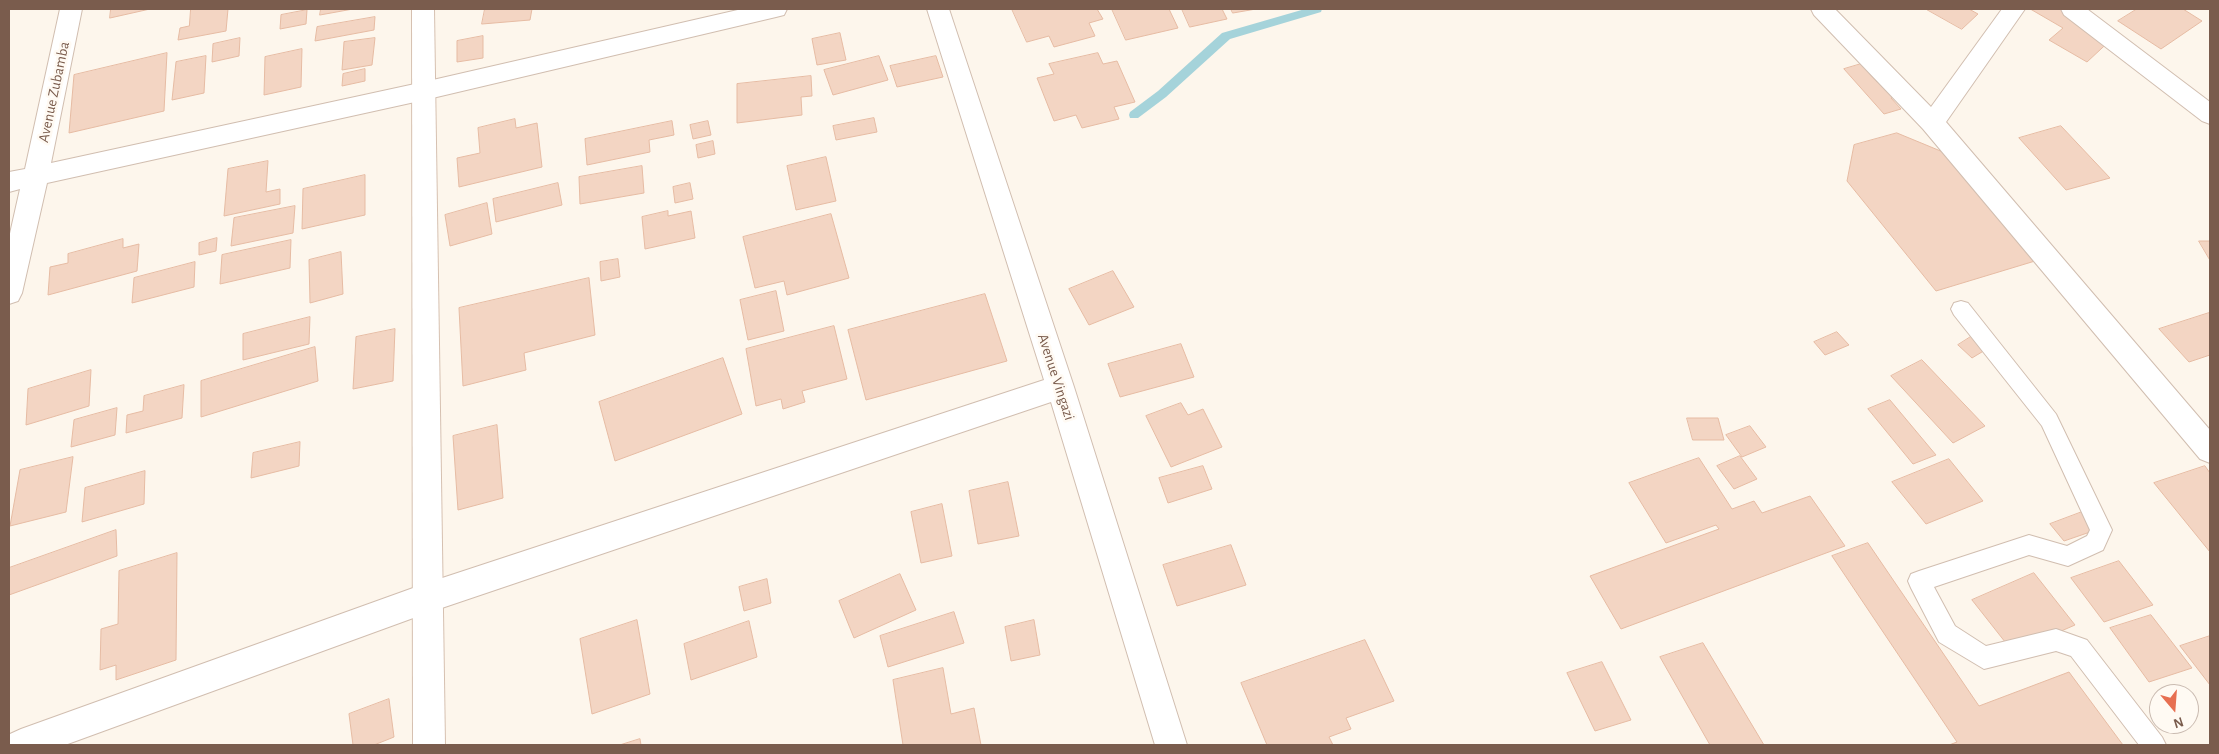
<!DOCTYPE html>
<style>
body{margin:0}
#map{position:relative;width:2219px;height:754px;overflow:hidden;background:#fdf6ec;font-family:"Alegreya Sans",sans-serif}
canvas{display:block}
.frame{position:absolute;inset:0;border:10px solid #7a5c4d;pointer-events:none}
.north{position:absolute;left:2149px;top:684px;width:50px;height:50px;box-sizing:border-box;background:#fffaf3;border:1px solid #cabbb1;border-radius:50%;rotate:162deg;font-size:14px;font-weight:700;line-height:20px;text-align:center;color:#7a5c4d}
.north::after{content:'';display:block;margin:auto;width:18px;height:22px;background:#e76f51;clip-path:polygon(50% 0,100% 100%,50% 72%,0 100%)}
</style>
<div id="map">
<canvas width="2219" height="754"></canvas>
<div class="frame"></div>
<div class="north">N</div>
</div>
<script>
const ctx = document.querySelector('canvas').getContext('2d');
ctx.lineJoin = 'round';
function fill(path, color) { ctx.fillStyle = color; ctx.fill(path, 'evenodd'); }
function strokePath(path, color, width, dash) { ctx.strokeStyle = color; ctx.lineWidth = width; ctx.lineCap = dash ? 'butt' : 'round'; ctx.setLineDash(dash || []); ctx.stroke(path); }
function drawText(font, color, halo, rows, align = 'center') {
  ctx.font = font + ' "Alegreya Sans",sans-serif'; ctx.lineWidth = 5; ctx.setLineDash([]); ctx.textBaseline = 'middle'; ctx.strokeStyle = halo; ctx.fillStyle = color; for (const [text, x, y, turn = 0] of rows) {
    ctx.save(); ctx.translate(x, y); ctx.rotate((+turn || 0) * Math.PI / 180); ctx.textAlign = isNaN(turn) ? turn : align; if (halo) ctx.strokeText(text, 0, 0); ctx.fillText(text, 0, 0); ctx.restore();
  }
}
fill(new Path2D(`
 M1305 9H1322L1321 12 1230 39 1166 97 1138 118H1130L1129 115 1130 112 1158 91 1222 33Z`), '#a5d3da');
const building = new Path2D(`
 M111 9H150L110 18Z
 M191 9H228L226 31 178 40 180 28 189 26Z
 M321 9H353L320 15Z
 M485 9H532L530 20 482 24Z
 M1012 9H1097L1103 19 1089 23 1095 36 1054 47 1049 36 1027 42Z
 M1112 9H1169L1178 28 1126 40Z
 M1182 9H1222L1227 19 1190 27Z
 M1231 9H1256L1233 13Z
 M1926 9H1969L1978 14 1962 29Z
 M2033 9H2069L2116 35 2087 62 2049 40 2063 28 2032 10Z
 M2137 9H2183L2202 21 2161 49 2118 21Z
 M307 10 306 24 280 29 281 15Z
 M375 17 374 30 315 41 317 27Z
 M840 33 846 60 817 65 812 39Z
 M483 36V58L457 62V41Z
 M240 38 239 56 212 62 213 44Z
 M375 38 372 65 342 70 344 42Z
 M302 49 301 87 264 95 265 57Z
 M167 53 164 111 69 133 74 75Z
 M1098 53 1103 64 1117 61 1135 102 1114 107 1119 119 1082 128 1076 115 1054 121 1037 78 1054 74 1049 64Z
 M206 56 204 93 172 100 176 62Z
 M879 56 888 80 833 95 824 70Z
 M936 56 943 77 897 87 890 66Z
 M1861 64 1877 82 1887 79 1901 95 1891 98 1901 109 1884 114 1844 69Z
 M365 69V81L342 86 343 74Z
 M811 76 812 96 801 97 802 115 737 123V84Z
 M874 118 877 132 836 140 833 126Z
 M515 119 516 128 537 123 542 167 459 187 457 158 480 153 478 128Z
 M672 121 674 135 649 140 650 152 587 165 585 139Z
 M708 121 711 135 693 139 690 125Z
 M2061 126 2110 178 2066 190 2019 138Z
 M1897 133 1943 152 2035 261 1936 291 1847 181 1854 145Z
 M713 141 715 154 698 158 696 145Z
 M826 157 836 201 796 210 787 166Z
 M268 161 266 192 280 189V204L224 216 228 169Z
 M642 166 644 193 580 204 579 177Z
 M365 175V215L302 229 303 189Z
 M558 183 562 205 496 222 493 199Z
 M690 183 693 199 675 203 673 187Z
 M487 203 492 234 450 246 445 215Z
 M295 206 293 233 231 246 234 218Z
 M668 211V216L691 211 695 238 645 249 642 217Z
 M831 214 849 278 787 295 784 281 755 288 743 237Z
 M217 238 216 251 199 255V243Z
 M123 239V248L139 244 137 271 48 295 50 267 68 263V254Z
 M291 240 290 268 220 284 222 255Z
 M2199 241H2210V260Z
 M341 252 343 294 310 303 309 260Z
 M618 259 620 277 601 281 600 262Z
 M195 262 194 287 132 303 134 278Z
 M1113 271 1134 307 1089 325 1069 289Z
 M589 278 595 335 524 353 526 370 463 386 459 308Z
 M776 291 784 331 748 340 740 300Z
 M985 294 1007 361 866 400 848 330Z
 M2209 313 2210 315V355L2189 362 2159 329Z
 M310 317 309 344 243 360V334Z
 M834 326 847 379 802 391 805 402 783 409 781 399 756 406 746 349Z
 M395 329 393 381 353 389 356 337Z
 M1980 331 1995 344 1972 358 1958 345Z
 M1837 332 1849 345 1825 355 1814 342Z
 M1181 344 1194 377 1120 397 1108 364Z
 M315 347 318 381 201 417V381Z
 M723 358 742 414 615 461 599 402Z
 M1922 360 1985 426 1953 443 1891 376Z
 M91 370 89 406 26 425 28 389Z
 M184 385 182 418 126 433 127 415 143 411 144 396Z
 M1890 400 1936 455 1913 464 1868 409Z
 M1181 403 1188 415 1203 409 1222 447 1171 467 1146 416Z
 M117 408 115 435 71 447 74 420Z
 M1687 418H1718L1724 440H1693Z
 M497 425 503 498 458 510 453 436Z
 M1750 426 1766 447 1742 457 1726 435Z
 M300 442 299 466 251 478 253 453Z
 M1740 456 1757 479 1734 489 1717 466Z
 M73 457 66 512 10 526 20 470Z
 M1699 458 1732 509 1754 501 1762 513 1810 496 1845 546 1621 629 1590 576 1719 529 1716 525 1666 543 1629 483Z
 M1949 459 1983 501 1926 524 1892 482Z
 M1203 466 1212 489 1168 503 1159 478Z
 M2205 466 2210 473V552L2154 483Z
 M145 471 144 504 82 522 85 488Z
 M1008 482 1019 536 978 544 969 491Z
 M942 504 952 556 921 563 911 512Z
 M2082 512 2096 530 2064 541 2050 524Z
 M116 530 117 556 9 595V568Z
 M1868 543 1979 706 2069 672 2123 745H1949L1957 742 1832 556Z
 M1231 545 1246 585 1177 606 1163 565Z
 M177 553 176 660 116 680V665L100 670 101 629 118 624 119 571Z
 M2119 561 2153 605 2104 622 2071 578Z
 M2034 573 2075 625 2013 652 1972 600Z
 M900 574 916 610 854 638 839 601Z
 M767 579 771 603 744 611 739 587Z
 M954 612 964 643 888 667 880 636Z
 M2151 615 2192 668 2149 682 2110 628Z
 M637 620 650 694 592 714 580 639Z
 M1034 620 1040 655 1011 661 1005 627Z
 M749 621 757 657 691 680 684 644Z
 M2210 636V685L2180 646Z
 M1365 640 1394 701 1346 718 1351 729 1329 737 1333 745H1267L1241 683Z
 M1703 643 1764 745H1710L1660 657Z
 M1602 662 1631 720 1595 731 1567 673Z
 M943 668 951 714 974 708 981 745H903L893 680Z
 M389 699 394 737 374 745H353L349 714Z
 M640 739 641 745H620Z`);
fill(building, '#f3d5c3');
strokePath(building, '#e6bba3', 1);
const lane = new Path2D(`
 M1961 301 1968 303 2056 414 2112 530 2103 550 2068 566 2029 555 1934 587 1955 626 1986 646 2056 629 2087 640 2162 737 2166 745H2139L2071 656 2056 651 1984 669 1939 642 1911 588 1908 581 1911 574 1919 571 2029 535 2067 546 2087 536 2090 530 2042 426 1954 315 1951 309 1954 303Z`);
const street = new Path2D(`
 M60 9H82L51 163 424 82 742 9H787L784 15 776 17 424 100 47 183 22 293 18 301 9 304V238L20 189 9 192V172L25 169Z
 M927 9H949L1074 387 1187 745H1155L1051 402 427 613 65 745H9L10 734 21 729 427 583 1044 380Z
 M1811 9H1835L1931 107 2002 9H2025L1946 122 2210 430V463L2200 459 1923 129 1814 15Z
 M2061 9H2087L2210 102V124L2202 121 2064 15Z`);
const secondary = new Path2D(`
 M412 9H434L445 745H413Z`);
strokePath(lane, '#d1beb0', 2);
strokePath(street, '#d1beb0', 2);
strokePath(secondary, '#d6c0b0', 2);
fill(lane, '#fff');
fill(street, '#fff');
fill(secondary, '#fff');
drawText('15px', '#7a5c4d', '#fffaf3', [
 ["Avenue Zubamba",54,92,-78],
 ["Avenue Vingazi",1056,377,72]
]);
</script>
